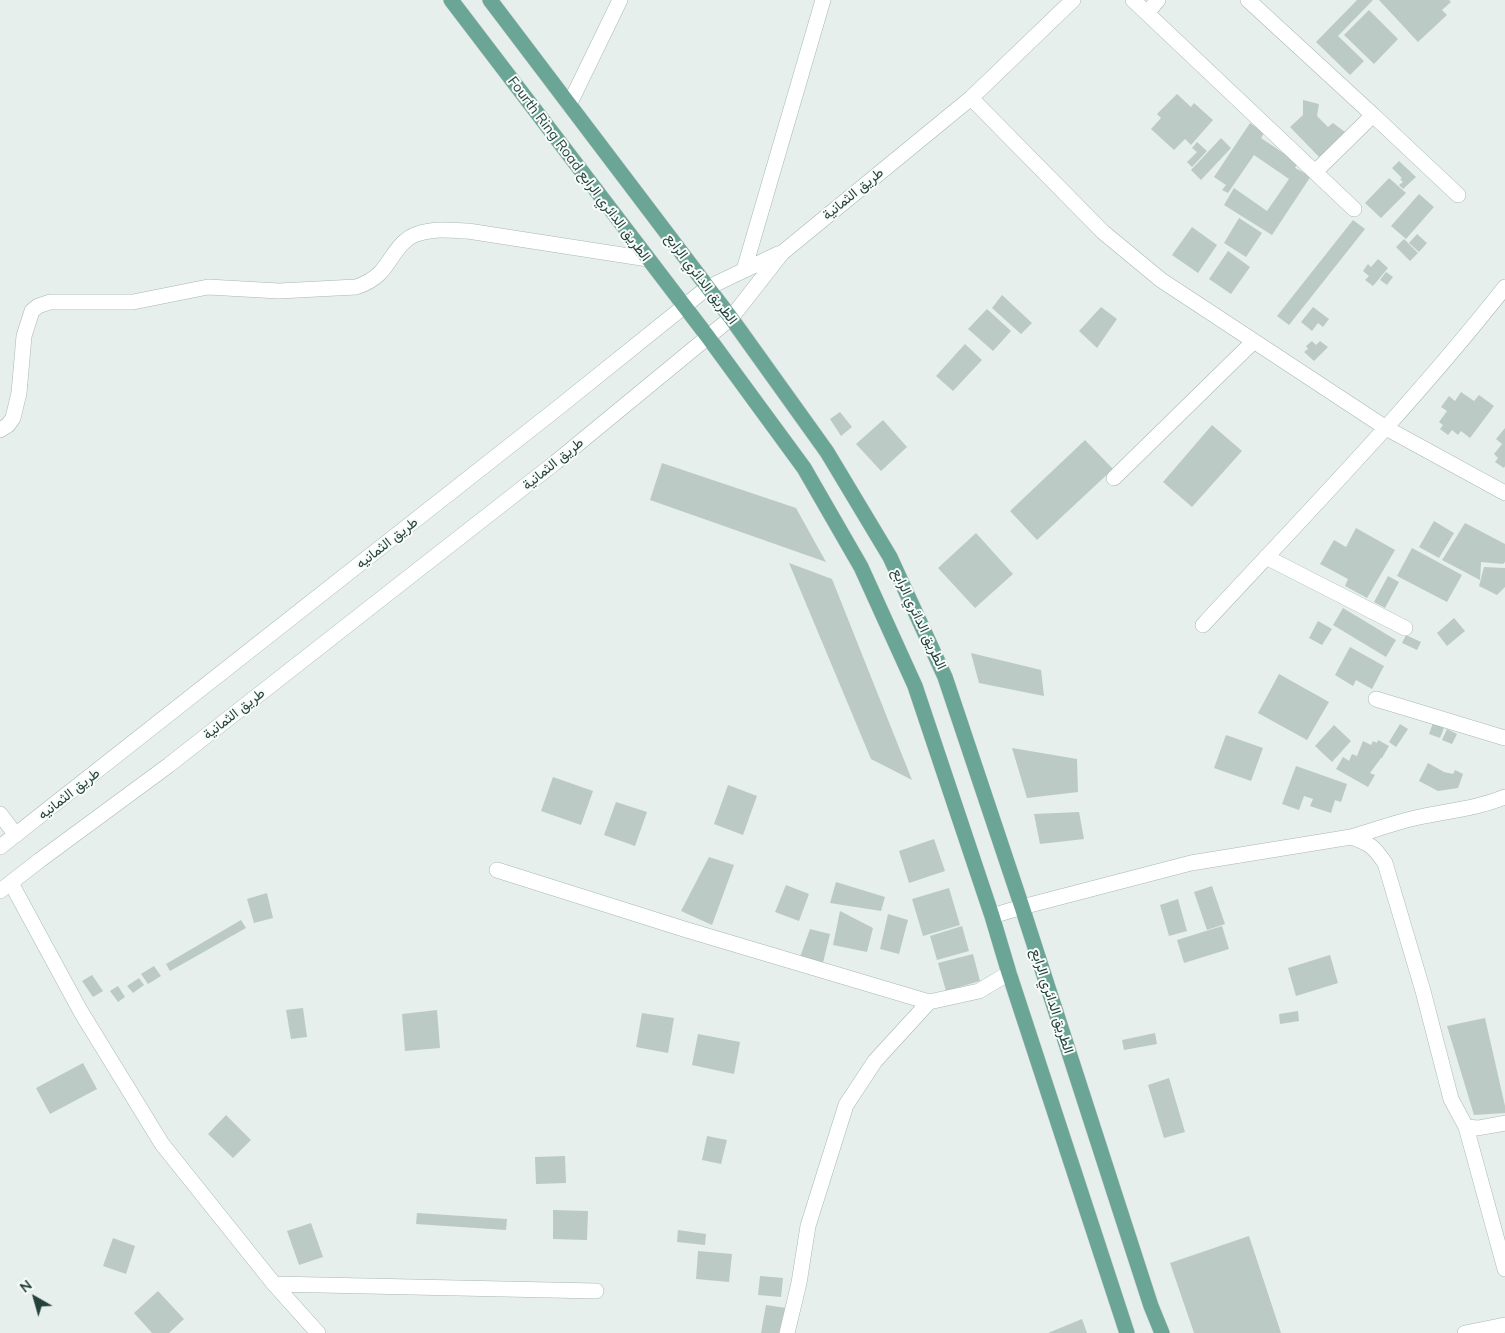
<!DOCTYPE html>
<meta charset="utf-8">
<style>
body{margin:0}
#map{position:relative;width:1505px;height:1333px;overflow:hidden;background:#e6efeb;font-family:Mulish,sans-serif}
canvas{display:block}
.north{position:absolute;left:10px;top:1273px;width:50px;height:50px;-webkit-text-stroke:4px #f7fbf9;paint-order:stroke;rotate:322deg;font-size:14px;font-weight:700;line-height:20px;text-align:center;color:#24423a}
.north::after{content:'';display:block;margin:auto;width:18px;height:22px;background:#24423a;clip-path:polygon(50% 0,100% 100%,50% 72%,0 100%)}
</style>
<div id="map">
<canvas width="1505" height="1333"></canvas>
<div class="north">N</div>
</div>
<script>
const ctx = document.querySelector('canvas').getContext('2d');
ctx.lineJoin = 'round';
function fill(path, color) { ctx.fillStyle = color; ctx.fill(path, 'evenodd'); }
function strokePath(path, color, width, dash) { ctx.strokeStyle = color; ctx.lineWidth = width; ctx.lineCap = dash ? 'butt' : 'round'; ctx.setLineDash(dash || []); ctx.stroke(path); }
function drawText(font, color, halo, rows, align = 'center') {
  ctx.font = font + ' Mulish,Vazirmatn,sans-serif'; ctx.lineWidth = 4; ctx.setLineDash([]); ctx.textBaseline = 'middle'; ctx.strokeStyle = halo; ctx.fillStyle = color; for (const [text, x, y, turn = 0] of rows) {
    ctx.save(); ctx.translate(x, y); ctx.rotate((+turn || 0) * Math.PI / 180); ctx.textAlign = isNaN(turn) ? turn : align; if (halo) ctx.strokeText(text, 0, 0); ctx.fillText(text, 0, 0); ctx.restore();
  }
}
fill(new Path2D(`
 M1357 0H1373L1338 36 1364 61 1350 75 1316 42Z
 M1379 0H1449L1451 2 1442 10 1447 15 1418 42Z
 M1369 10 1398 39 1374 64 1344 35Z
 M1177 94 1191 107 1194 103 1213 120 1191 145 1185 139 1174 150 1151 129 1161 118 1157 114Z
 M1303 100 1319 104 1317 116 1328 127 1333 123 1345 132 1346 137 1322 160 1290 127 1303 115Z
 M1250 123 1264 133 1261 138 1298 163 1295 168 1311 176 1272 235 1224 205 1234 188 1267 211 1289 179 1254 155 1228 193 1222 190 1226 185 1214 177Z
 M1221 138 1231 148 1201 180 1191 170Z
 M1197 142 1207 151 1192 167 1187 162 1197 152 1192 148Z
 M1399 161 1416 177 1403 189 1399 185 1403 182 1400 179 1402 178 1392 168Z
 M1389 178 1406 193 1381 218 1365 203Z
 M1419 194 1434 207 1406 239 1391 226Z
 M1239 218 1262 233 1246 257 1224 243Z
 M1353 220 1365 229 1289 325 1277 316Z
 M1192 227 1217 245 1198 273 1172 255Z
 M1417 234 1427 243 1419 252 1409 243Z
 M1404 239 1418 253 1410 261 1396 247Z
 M1228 251 1250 267 1231 294 1209 279Z
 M1378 259 1388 268 1373 286 1365 280 1369 276 1363 271 1368 264 1371 267Z
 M1386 272 1393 277 1387 285 1380 280Z
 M1002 295 1032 323 1021 334 992 308Z
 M1101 307 1117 319 1097 348 1079 331Z
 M1313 307 1329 319 1323 327 1318 323 1312 331 1301 322Z
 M987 309 1011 331 993 351 968 329Z
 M1312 341 1316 345 1320 341 1328 347 1314 361 1304 352 1308 349 1306 346Z
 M965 344 982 360 953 391 936 376Z
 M1461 392 1474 401 1479 395 1494 406 1470 438 1461 431 1458 435 1452 430 1448 435 1440 429 1443 425 1439 422 1447 411 1441 407 1449 396 1455 401Z
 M840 412 852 427 841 436 830 419Z
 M883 420 907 447 881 471 856 444Z
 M1212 425 1242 451 1192 507 1163 482Z
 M1505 428V466L1504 468 1495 462 1498 458 1494 454 1502 444 1496 439Z
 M1085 440 1113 469 1037 540 1010 511Z
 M662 463 796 508 826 562 650 500Z
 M1434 521 1454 533 1439 558 1419 547Z
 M1465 523 1505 544V562L1503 564 1481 562 1480 580 1442 560Z
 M1356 528 1395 550 1367 598 1345 586 1348 579 1320 564 1334 540 1346 547Z
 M976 533 1013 574 975 608 938 568Z
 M1412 548 1462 575 1447 602 1397 576Z
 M789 563 832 579 912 780 871 759Z
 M1484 567 1505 568V587L1497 595 1479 586Z
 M1388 576 1399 582 1385 608 1374 602Z
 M1343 608 1396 640 1386 657 1333 625Z
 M1454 618 1465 631 1447 646 1437 633Z
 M1318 621 1332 629 1322 645 1309 638Z
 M1406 635 1421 642 1417 650 1402 643Z
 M1350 647 1384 666 1372 689 1356 680 1353 686 1335 675Z
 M971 653 1041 670 1044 696 979 683Z
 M1279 674 1329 702 1307 740 1258 713Z
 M1433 723 1444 728 1440 738 1429 734Z
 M1400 724 1408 729 1396 747 1389 742Z
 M1334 725 1351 741 1332 762 1315 746Z
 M1447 729 1457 734 1452 744 1442 740Z
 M1226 735 1263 748 1251 781 1214 768Z
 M1378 740 1389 746 1382 758H1381L1370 773 1375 775 1368 787 1336 769 1343 757 1349 761 1352 754 1357 756 1363 741 1371 745 1373 741 1377 743Z
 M1012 748 1077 759 1078 792 1027 798Z
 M1428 763 1444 772 1453 774 1455 770 1463 774 1458 788 1438 791 1419 781Z
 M1296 766 1347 784 1341 802 1335 800 1331 813 1310 806 1313 799 1304 796 1299 810 1282 804Z
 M553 777 593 791 581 825 541 811Z
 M728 785 757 796 743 835 714 824Z
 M616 802 647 812 635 846 604 835Z
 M1079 812 1084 839 1040 844 1034 814Z
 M934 839 945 871 909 883 899 851Z
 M709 857 734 865 712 925 681 911Z
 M836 882 885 897 881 911 830 903Z
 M786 885 809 894 799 921 775 912Z
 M1212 886 1225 924 1207 930 1194 892Z
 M949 888 960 925 923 936 912 899Z
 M267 893 273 918 254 923 247 899Z
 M1178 899 1187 931 1169 936 1160 905Z
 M840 911 873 928 867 952 833 945Z
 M888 914 908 920 899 954 880 949Z
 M241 920 246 928 170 971 166 964Z
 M962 926 969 951 937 960 930 936Z
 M1222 926 1229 949 1184 963 1177 940Z
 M810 929 830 934 823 963 800 957Z
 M973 954 980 981 946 991 938 963Z
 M1330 955 1338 983 1296 996 1288 968Z
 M154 966 161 976 148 984 141 974Z
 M92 975 103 991 93 997 82 981Z
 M139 978 144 985 133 993 127 986Z
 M118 986 125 997 118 1002 110 991Z
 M303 1008 307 1037 291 1039 286 1010Z
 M437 1010 440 1048 405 1051 402 1014Z
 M1298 1011 1299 1021 1280 1024 1279 1014Z
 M642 1013 674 1018 668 1053 636 1047Z
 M1485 1018 1505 1106V1113L1474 1115 1447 1026Z
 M1155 1033 1157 1044 1124 1050 1122 1040Z
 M698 1034 740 1042 734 1074 692 1065Z
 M83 1063 97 1089 50 1114 36 1088Z
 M1169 1078 1185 1132 1164 1138 1148 1085Z
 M226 1115 251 1140 233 1158 208 1134Z
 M707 1136 727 1140 721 1164 702 1160Z
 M565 1156 566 1183 536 1184 535 1157Z
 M553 1210 588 1211 587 1240 553 1239Z
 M417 1213 507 1219 506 1230 416 1224Z
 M311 1223 323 1257 299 1265 287 1231Z
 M678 1230 706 1234 705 1245 677 1242Z
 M1249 1236 1281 1333H1194L1170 1263Z
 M113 1238 135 1246 126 1274 103 1266Z
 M698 1251 732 1254 729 1282 696 1279Z
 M760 1276 783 1278 781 1297 758 1295Z
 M158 1291 184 1319 169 1333H152L134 1313Z
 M766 1305 786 1308 781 1333H761Z
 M1082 1319 1087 1333H1048Z`), '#bbcac4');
const minor = new Path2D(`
 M1133 0 1354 209
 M1248 0 1373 115 1315 172
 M1147 13 1158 0
 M971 98 1103 232 1161 280 1386 428 1505 493
 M569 105 620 0
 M1373 115 1458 195
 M744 270 823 0
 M0 430 8 425 13 418 19 393 24 336 32 311 38 306 50 302H133L208 287 279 291 356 287C365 284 373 280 380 273 392 260 399 240 417 234 434 228 451 230 468 231L648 259
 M1114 478 1254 341
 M1266 557 1405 628
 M1203 625C1306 514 1412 405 1505 287
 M1376 699 1505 738
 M0 814 16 835
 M1351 837C1372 831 1393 823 1415 818 1445 811 1476 809 1505 797
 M0 847 559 407 707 288 778 254
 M497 870 687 930 929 1002
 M11 883 81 1012 162 1144 274 1284 318 1333
 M0 891 40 860 169 765 377 602 556 462 731 318 782 253 971 98 1073 0
 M992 916 1022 907 1191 863 1351 837C1371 844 1374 847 1385 863L1423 991 1451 1099 1466 1127 1478 1128 1505 1123
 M1466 1127 1505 1269
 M274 1284 596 1291
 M787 1333 799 1283 808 1226 846 1105 875 1061 929 1002 979 991 1009 973
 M1465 1333 1505 1325`);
const major = new Path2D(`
 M451 0 708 337 804 468 861 567 915 686 992 916 1009 973 1127 1333
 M490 0 731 318 827 452 890 557 945 677 1022 907 1115 1195 1151 1306 1162 1333`);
strokePath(minor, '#a8b8b2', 16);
strokePath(major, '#c2cac8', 16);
strokePath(minor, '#fff', 15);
strokePath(major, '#6aa596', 15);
drawText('14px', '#24423a', '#f7fbf9', [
 ["Fourth Ring Road الطريق الدائري الرابع",579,169,53],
 ["طريق الثمانية",853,194,-39],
 ["الطريق الدائري الرابع",701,279,53],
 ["طريق الثمانية",553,464,-39],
 ["طريق الثمانيه",387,543,-38],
 ["الطريق الدائري الرابع",919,619,65],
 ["طريق الثمانية",234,714,-38],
 ["طريق الثمانيه",69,794,-38],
 ["الطريق الدائري الرابع",1052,1001,72]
]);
</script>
